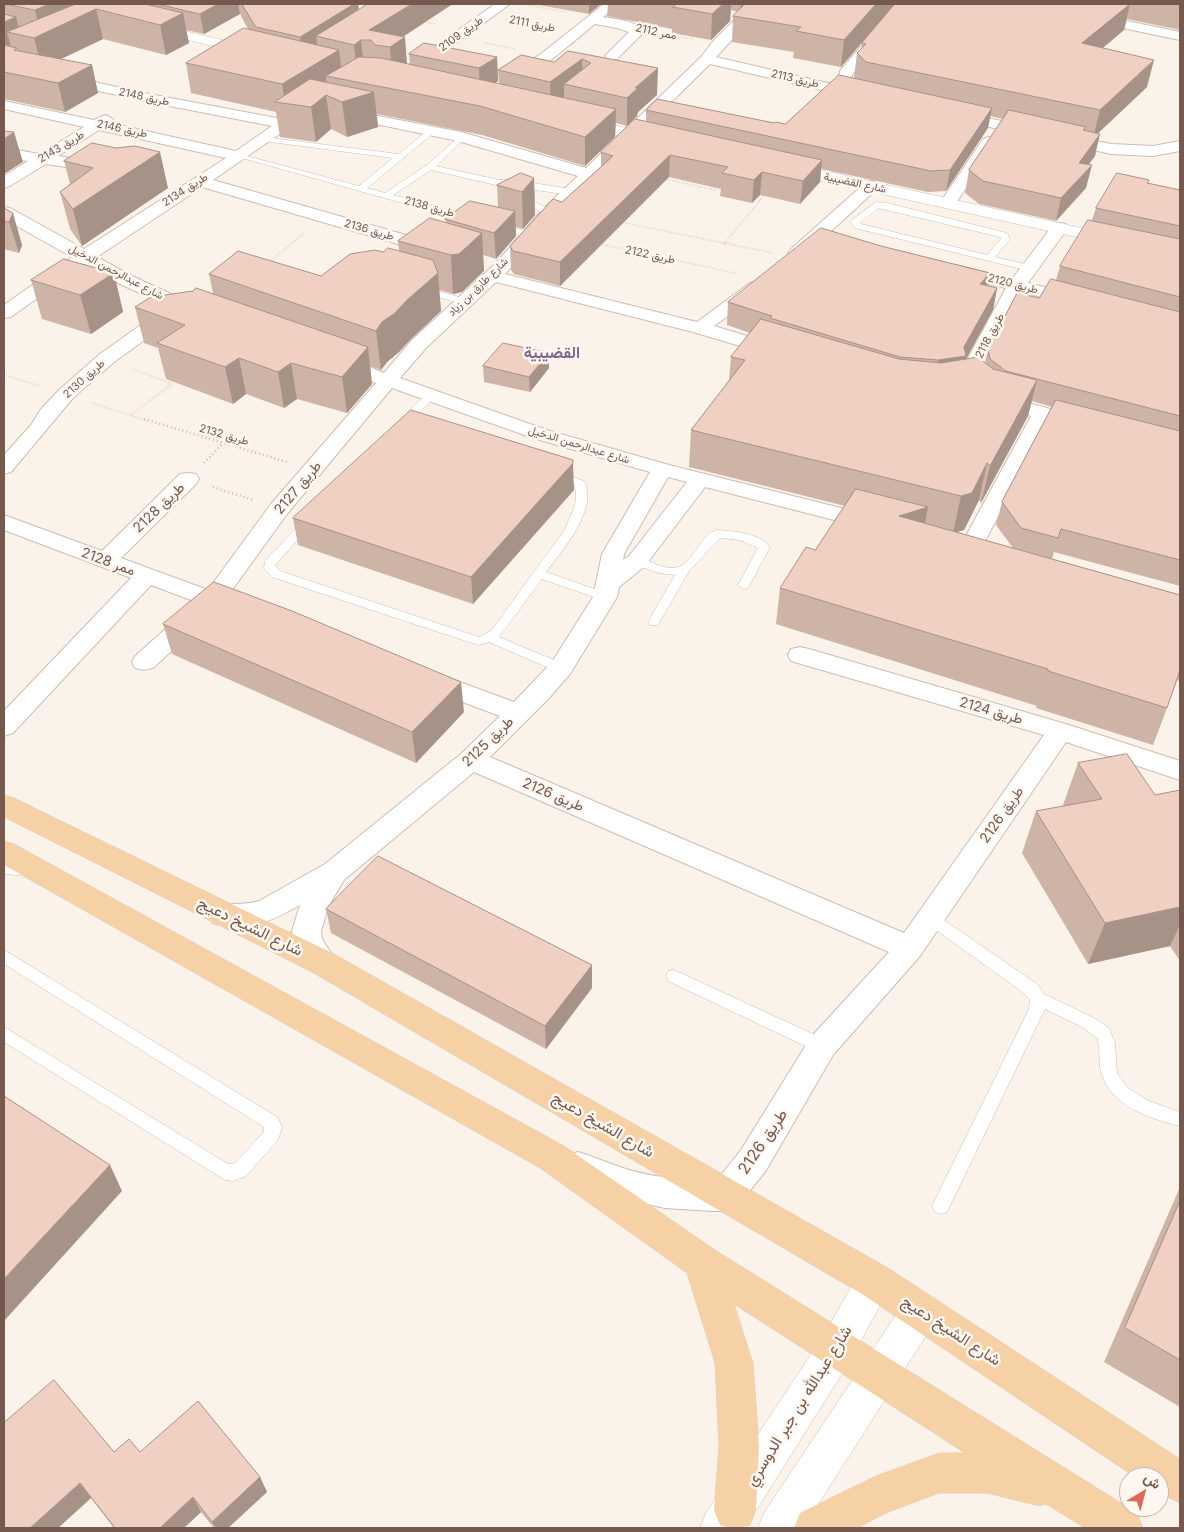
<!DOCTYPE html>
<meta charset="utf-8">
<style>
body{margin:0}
#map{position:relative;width:1184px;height:1532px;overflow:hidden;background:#fbf3e9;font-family:Inter,Vazirmatn,sans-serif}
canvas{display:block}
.frame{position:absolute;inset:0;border:5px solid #75584e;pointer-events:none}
.north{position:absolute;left:1119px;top:1467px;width:50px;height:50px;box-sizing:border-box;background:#fef7f0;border:1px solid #c7b7af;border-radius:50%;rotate:37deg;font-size:14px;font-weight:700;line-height:20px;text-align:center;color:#75584e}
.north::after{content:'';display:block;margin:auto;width:18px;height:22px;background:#de6956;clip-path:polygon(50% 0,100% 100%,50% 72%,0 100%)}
</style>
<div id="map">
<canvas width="1184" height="1532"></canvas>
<div class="frame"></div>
<div class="north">ش</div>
</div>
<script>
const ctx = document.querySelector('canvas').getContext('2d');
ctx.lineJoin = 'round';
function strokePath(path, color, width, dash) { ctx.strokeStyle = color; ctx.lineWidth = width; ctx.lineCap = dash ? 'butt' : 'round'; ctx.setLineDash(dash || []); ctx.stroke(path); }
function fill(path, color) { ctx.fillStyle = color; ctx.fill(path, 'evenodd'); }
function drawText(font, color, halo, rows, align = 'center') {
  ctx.font = font + ' Inter,Vazirmatn,sans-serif'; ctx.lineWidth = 5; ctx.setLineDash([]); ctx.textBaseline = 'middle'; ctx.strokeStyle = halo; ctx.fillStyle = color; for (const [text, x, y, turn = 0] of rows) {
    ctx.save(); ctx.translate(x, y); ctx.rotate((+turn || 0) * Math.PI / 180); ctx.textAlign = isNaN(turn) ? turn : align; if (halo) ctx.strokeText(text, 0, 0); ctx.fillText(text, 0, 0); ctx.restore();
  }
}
const service = new Path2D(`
 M429 129 436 131 367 188 385 193 427 165 461 135 465 137 464 139 436 166 499 180H514L571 189 575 192 571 195 506 186 552 211V215L549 216 501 191 496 185 431 170 393 195 473 217V221L470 222 235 156 239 154 359 186 393 158 263 141 259 139 263 137 399 154Z
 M876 202 887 203 1007 233 1010 239 995 257 1033 266 1035 268 1030 271 855 228 851 222 852 220ZM878 208 1000 237 1001 239 987 255 861 224 860 222Z
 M498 223 532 233 533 235 529 238 495 228 494 226Z
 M423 287 466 299 468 301 463 304 420 292V288Z
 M431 392 435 393 436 395 435 397 407 425H399L398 423 399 421 427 393Z
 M556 471 584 481C599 509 562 551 546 572L609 594 611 597 605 601 542 579 499 637 566 665 567 668 566 671H556L489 642 479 645 475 644 272 577 264 568 265 561 304 520H312L314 522 312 524 275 565 280 571 479 637 491 631 564 531 575 506 576 494 575 485 552 476 550 474Z
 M717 530C734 531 759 533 770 547L748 588 744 589 738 585 758 548 740 540 720 538 689 571 658 625H650L648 622 675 575 659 573 633 564 631 561 633 558 637 557C649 560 660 568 672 568 694 568 698 535 717 530Z
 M4 862 33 866 35 870 33 874 28 876 4 874Z
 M930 912 935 914 1037 984 1044 994 1094 1018 1109 1028 1115 1043 1117 1073 1128 1088 1149 1101 1180 1112V1126C1149 1118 1111 1107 1101 1072 1098 1061 1101 1049 1097 1038L1082 1027 1045 1009 947 1212 941 1214 935 1212 932 1206 935 1200 1029 1009 1030 1000 1025 994 925 922 922 918 925 914Z
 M4 950 277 1117 282 1127 278 1140 246 1176 233 1181 225 1180 4 1042V1027L228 1164H234L264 1132V1127L4 964Z
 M674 970 828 1041 830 1046 828 1051 822 1053 816 1051 668 981 666 976 668 971Z`);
const minor = new Path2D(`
 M495 4H510L420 70H410L408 67 410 64Z
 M604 4H619L603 17C616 19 636 21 645 31L617 59H607L605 56 629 32 617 28 595 24C580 36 523 87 507 83L505 80 507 77 542 53Z
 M751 4H765L716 57 841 86 838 82 840 71 897 4H911L852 75V81L867 95 865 98 860 99 710 64 555 217 505 274 697 322 750 283 756 282 762 283 765 287 762 291 714 326 784 347 787 351 784 355 777 357 770 355 693 332 496 282 426 348 400 378 547 430 669 465 881 518 884 523 881 528 873 530 705 487 645 566 619 587 617 597 570 674 549 698 490 757 904 933 1044 735 791 661 788 655 791 649 800 647 809 649 1069 725 1180 761V780L1066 742 920 956 833 1055 765 1172 737 1206 725 1211H713L665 1208 629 1200 566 1178 561 1167 566 1156 578 1152C595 1157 612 1165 629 1170 657 1178 687 1181 717 1180L741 1150 811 1037 889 952 474 772 344 880 328 907 321 931 323 941 338 963 333 972 323 975 313 972 296 945 292 931 300 905C272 921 245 934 213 923L209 915 213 907C228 902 244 906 259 901L325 864 462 753 500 716 420 686 417 680 420 674 429 672 438 674 514 702 552 662 593 597 602 554 650 472 533 438 392 388 287 514 227 597 234 600 238 605 234 610 226 613 216 610 153 668 144 670 135 668 132 662 135 656 196 602 151 585 13 733 4 736V711L131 578 4 530V515L102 551 180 474 188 473 196 474 199 479 196 484 121 558 208 590 271 504 376 383 331 367 328 363 331 359C347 355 369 367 384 373L412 340 495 264 543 209 578 176 458 141 337 116 335 113 337 110 342 109 461 132 586 168 702 56 714 40ZM668 477 687 482 629 556 623 560 624 554Z
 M1020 4H1045L1180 32V40L1027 8Z
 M4 62 144 93 282 119 303 105H313L315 108 313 111 213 180 441 245 444 249 441 253 435 254 429 253 202 187 97 257 130 275 197 306 200 310 197 314 191 316 178 311 179 313 177 317 114 362 73 398 11 472 4 474V455L31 425 41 409 59 390 100 354 163 309 172 308 118 283 85 264 11 317 4 318V305L72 257 4 219V207L10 208 84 249 226 158 99 130 58 156 105 164 107 167 105 170 99 172 46 164 10 186 4 188V176L28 161 4 158V148L40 154 84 127 4 109V101L94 120 105 115 110 117 113 120 110 123 236 151 272 126 144 101 4 70Z
 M954 111 1111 144 1153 146 1180 141V151L1153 156 1111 154 949 118 947 115 949 112Z
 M988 137 993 139 996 142 956 203 954 206H942L940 203 983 139Z
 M871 181 877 183 879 186 877 189 803 257 797 258 791 257 788 253 791 249 865 183Z
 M1060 223 1066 224 1068 228 1028 283 1084 297 1087 301 1084 305 1078 306 1022 292 981 371 983 382 1000 395 1090 420 1093 424 1090 428 1083 430 1048 421 982 547 979 552 971 554 963 552 960 547 1031 416C1001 408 969 405 961 371L1006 288 949 274 946 270 949 266 955 265 1012 279 1054 224Z`);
const tertiary = new Path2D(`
 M152 23 259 49 261 52 259 55 254 56 147 30 145 27 147 24Z
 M579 117 665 137 667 140 665 143 659 145 573 125 571 122 573 119Z
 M784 162 1180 250V260L778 171 776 167 778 163Z
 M875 1263 888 1268 893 1281 850 1361 745 1528H700L706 1513 824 1335 862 1268Z
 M921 1292 934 1297 940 1310 934 1323 803 1528H758L764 1513 908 1297Z`);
const primary = new Path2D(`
 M4 795 14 798 334 954 888 1268 1180 1459V1503L1159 1493V1477H1135L862 1294 312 972 4 817Z
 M4 841 14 844 564 1146 715 1250 1137 1513 1143 1528H1085L1046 1504 1040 1506 987 1493H939L886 1513 857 1528H794L800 1513 876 1476 939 1453H965L734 1304 753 1363 759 1447 756 1510 750 1525C739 1529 731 1529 720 1525L714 1510 719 1447 715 1363 687 1273 540 1168 4 865Z`);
strokePath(service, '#cfbcb2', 1);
strokePath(minor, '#cfbcb2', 2);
strokePath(tertiary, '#cfbcb2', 1);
strokePath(primary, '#d8d0cd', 1);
strokePath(new Path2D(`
 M526 5 567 12
 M516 20 547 27
 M422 21 435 24
 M660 34 693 39
 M485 43 515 49
 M665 179 715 190
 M620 222 773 253
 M600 244 735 273
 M724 244 766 193
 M268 263 303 234
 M133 369 172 384
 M4 375 40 386
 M92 403 148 421
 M131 415 172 384`), '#d5b4a5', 2, [0.5, 2]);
strokePath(new Path2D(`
 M144 419 287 462
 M204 463 222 444
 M213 487 253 500`), '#d5b4a5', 2.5, [1, 3]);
fill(service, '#fff');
fill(minor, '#fff');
fill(tertiary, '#fff');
fill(primary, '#f6d1a6');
fill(new Path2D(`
 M4 4H358L359 9 451 5 403 37 407 64 410 65 409 54 497 57 498 81 495 83 499 84 498 70 554 62 568 51 657 95 638 112 637 116 627 126 616 123 615 137 585 166 482 135 377 114 378 127 347 137 331 129 316 142 280 137 276 112 191 93 186 63 248 29 240 14 204 34 186 30 189 43 166 55 103 39 61 59 92 65 98 93 65 112 4 99V100Z
 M533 4H601L589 14Z
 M608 4H895L841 67 793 58 794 52 732 42 733 16 738 12 731 10 730 21 711 40 672 33V29L607 16Z
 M895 4H1180V30L1127 19 1124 30 1103 48 1147 87 1098 133 1095 156 1088 165 1086 188 1056 221 979 204 965 193 969 170 1003 119 990 116 988 128 946 191 928 192 821 169 820 182 800 204 760 195 752 203 720 196 721 189 669 177 560 286 514 274 511 270 510 246 562 202 601 167V152L646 122V110L774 123 785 124 854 78 857 53 861 49 862 43Z
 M116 148 168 188 82 246 70 229 60 192 70 184 64 161Z
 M534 178 535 215 523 229 516 227V236L496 259 483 255 484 271 462 292 453 294 439 290 441 311 411 339 399 352 387 362 381 370 370 366 372 384 347 413 297 399 284 408 246 394 233 404 166 379 158 348 144 343 135 307 213 293 209 274 321 276 383 252 399 251 398 241 446 223 445 219 498 207 497 185Z
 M1149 180 1148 183 1180 190V586L1054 552 1052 559 1180 595V682L1177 680 1167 708 1153 745 1036 708 1037 706 776 624 780 588 815 550 845 506 689 467 691 430 729 381 731 357 750 333 727 325 728 302 881 246 990 273 987 285 997 288 993 310 965 359 985 362 988 349 1039 298 1056 280 1060 266 1092 220 1096 208ZM1032 401 1052 407 1002 502 996 525 1013 548 956 532 964 530 979 500 981 503 1028 416Z
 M4 208 22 245 19 253 4 249Z
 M114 273 123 312 91 334 42 319 31 280Z
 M549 353V368L530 392 484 382 483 366Z
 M574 490 473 604 298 545 293 518Z
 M163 624 464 712 416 763 172 654Z
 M1078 763 1155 795 1180 790V961L1170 946 1088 964 1022 853 1036 811 1064 806 1063 805Z
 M326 909 592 988 546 1049 331 933Z
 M1180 1187V1407L1104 1362Z
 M114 1452H140L260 1477 267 1492 228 1528H214L201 1512 184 1528H114L91 1498 58 1528Z`), '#ceb3a7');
fill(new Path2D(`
 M49 4H83L96 9 103 39 42 68 34 38 41 34 35 10Z
 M218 4H238L240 14 204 34 200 14Z
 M354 4H358L360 22 316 36 318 49 303 58 300 37Z
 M412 4H451V5L387 47 369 30Z
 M589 4H601L589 14Z
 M723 4H731L730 21 711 40 712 14Z
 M741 4H749L740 12Z
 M876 4H895L841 67 844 40Z
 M1130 4 1124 30 1076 70 1082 43Z
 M183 13 189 43 166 55 160 25Z
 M16 17 21 35 7 32 12 50 4 53V22Z
 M405 37 407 64 392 74 390 47Z
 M361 40 364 67 357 71 354 45Z
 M339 50 343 80 326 76 327 89 285 103 282 84Z
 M497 57 498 81 480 93 479 68Z
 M582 59 583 86 564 84V100L551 109 550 82Z
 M1154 60 1147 87 1093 138 1100 110Z
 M92 65 98 93 65 112 58 83Z
 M658 68 657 95 638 112 637 116 627 126V98L635 88Z
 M374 92 378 127 347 137 342 102Z
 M326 95 331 129 316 142 311 107Z
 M992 108 988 128 946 191 950 170Z
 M616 109 615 137 585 166V137Z
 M14 132 23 162 4 174V139Z
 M1100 134 1095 156 1075 183 1092 165 1086 188 1056 221 1061 198 1079 163Z
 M160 152 168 188 82 246 73 209Z
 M670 155 669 177 560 286V262Z
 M822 160 820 182 800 204 803 181Z
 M762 172 760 195 752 203 754 180Z
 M534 178 535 215 523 229 522 192Z
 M515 211 516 236 496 259 494 233Z
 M13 213 22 245 19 253 9 222Z
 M482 233 484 271 462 292 453 294 451 255Z
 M114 273 123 312 91 334 80 295Z
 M438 273 441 311 411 339 399 352 387 362 381 370 376 331 382 322Z
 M990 273 985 296 980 284Z
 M997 288 993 310 965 361 934 383 938 360 964 347Z
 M368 347 372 384 347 413 342 377Z
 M549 353V368L530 392 529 377Z
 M239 358 246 394 233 404 225 367Z
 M291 363 297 399 284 408 278 372Z
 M1037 380 1028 416 981 503 990 466Z
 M573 463 574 490 473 604 471 577Z
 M987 463 979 500 964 530 953 533 961 496Z
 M928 507 921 543 899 516Z
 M461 682 464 712 416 763 412 732Z
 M1180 907V925L1170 946 1088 964 1105 923Z
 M592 965V988L546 1049 545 1026Z
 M110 1165 122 1191 4 1321V1279Z
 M260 1477 267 1492 228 1528H216L212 1522Z
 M80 1483 91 1498 58 1528H30Z
 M193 1497 201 1512 184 1528H160Z`), '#a79288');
const building = new Path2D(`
 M6 4H49L35 10Z
 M76 4H145L183 13 160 25 96 9 34 38 7 32Z
 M158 4H218L200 14Z
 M242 4H354L300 37 256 27Z
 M368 4H412L369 30 405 37 390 47 375 45 371 40H361L354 45 316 36Z
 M677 4H723L712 14 673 7Z
 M745 4H876L844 40 796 31 801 27 733 16Z
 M895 4H1130L1082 43 1154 60 1100 110 866 62 857 53 866 44 862 43Z
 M4 14 16 17 4 22Z
 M244 28 339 50 282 84 186 63Z
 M424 43 497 57 479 68 409 54Z
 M4 45 17 48 14 50 92 65 58 83 4 72Z
 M568 51 658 68 635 88H638L627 98 564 84 591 63 582 59 550 82 498 70 521 55 554 62Z
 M359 57 381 58 616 109 585 137 480 106 326 76Z
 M839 75 992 108 950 170 931 171 646 110 657 99 774 123 776 122 785 124Z
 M310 79 374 92 342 102 326 95 311 107 275 102Z
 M1009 110 1086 127 1083 130 1100 134 1079 163 1092 165 1061 198 983 181 969 170Z
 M635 119 822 160 803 181 762 172 754 180 722 173 728 167 670 155 560 262 513 251 510 246 553 199 562 202 613 156 601 152Z
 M4 131 14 132 4 139Z
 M92 143 116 148 135 146 160 152 73 209 60 192 93 168 64 161Z
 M521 173 534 178 522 192 497 185Z
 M1117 173 1149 180 1147 183 1180 190V226L1096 208Z
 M470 201 515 211 494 233 445 219Z
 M4 208 13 213 9 222 4 221Z
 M430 218 482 233 459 254 451 255 398 241Z
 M1088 220 1180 239V297L1060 266Z
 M821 228 881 246 990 273 980 284 997 288 964 347 966 356 938 360 900 357 770 318 772 316 728 302Z
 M388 248 433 260 438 273 407 300 395 313 382 322 376 331 209 274 238 251 321 276 350 254 375 250 383 252Z
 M64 259 114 273 80 295 31 280Z
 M1051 279 1180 312V416L1006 371 990 359 988 349 1017 293 1039 298Z
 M196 288 368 347 342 377 291 363 278 372 239 358 225 367 157 343 185 325 135 307 151 297 193 291Z
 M761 319 899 359 941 363 978 357 993 369 1037 380 990 466 987 463 972 493 961 496 691 430 745 360 731 357Z
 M503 343 549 353 529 377 483 366Z
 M1056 400 1180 431V560L1061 529 1058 538 1021 528 1002 502Z
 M411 410 573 460V463L471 577 293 518Z
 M856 489 928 507 899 516 1180 595V670L1167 708 1048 671V669L780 588 806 547 815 550Z
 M214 582 292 611 461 682 412 732 163 624Z
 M1127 754 1155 795 1180 790V907L1105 923 1036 811 1102 799 1078 763Z
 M378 856 592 965 545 1026 326 909Z
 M4 1096 110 1165 4 1279Z
 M1180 1201V1360L1125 1328Z
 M54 1380 114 1452 129 1439 140 1452 198 1401 260 1477 212 1522 193 1497 160 1528H115L80 1483 30 1528H4V1423Z`);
fill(building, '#efd0c2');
strokePath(building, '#a79288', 1);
drawText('11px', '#75584e', '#fef7f0', [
 ["طريق 2111",532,24,11],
 ["ممر 2112",656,32,12],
 ["طريق 2109",461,34,-36],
 ["طريق 2113",795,79,13],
 ["طريق 2148",144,97,12],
 ["طريق 2146",122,129,12],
 ["طريق 2143",61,147,-31],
 ["شارع القضيبية",855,183,12],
 ["طريق 2134",185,190,-33],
 ["طريق 2138",429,207,15],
 ["طريق 2136",369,230,16],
 ["طريق 2122",650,255,12],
 ["شارع عبدالرحمن الدخيل",116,272,28],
 ["طريق 2120",1013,284,14],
 ["شارع طارق بن زياد",478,287,-44],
 ["طريق 2118",990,336,-62],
 ["طريق 2130",84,379,-42],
 ["طريق 2132",224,435,16],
 ["شارع عبدالرحمن الدخيل",579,445,17]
]);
drawText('14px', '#75584e', '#fef7f0', [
 ["طريق 2127",298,488,-50],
 ["طريق 2128",159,508,-44],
 ["ممر 2128",108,562,20],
 ["طريق 2124",991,711,16],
 ["طريق 2125",488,742,-44],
 ["طريق 2126",553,795,23],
 ["طريق 2126",1002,815,-55]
]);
drawText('bold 16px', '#7e6690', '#fef7f0', [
 ["القضيبية",552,353]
]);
drawText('16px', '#75584e', '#fef7f0', [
 ["شارع الشيخ دعيج",250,927,26],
 ["شارع الشيخ دعيج",603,1125,30],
 ["طريق 2126",763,1142,-56],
 ["شارع الشيخ دعيج",951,1331,33],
 ["شارع عبدالله بن جبر الدوسري",799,1406,-58]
]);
</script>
